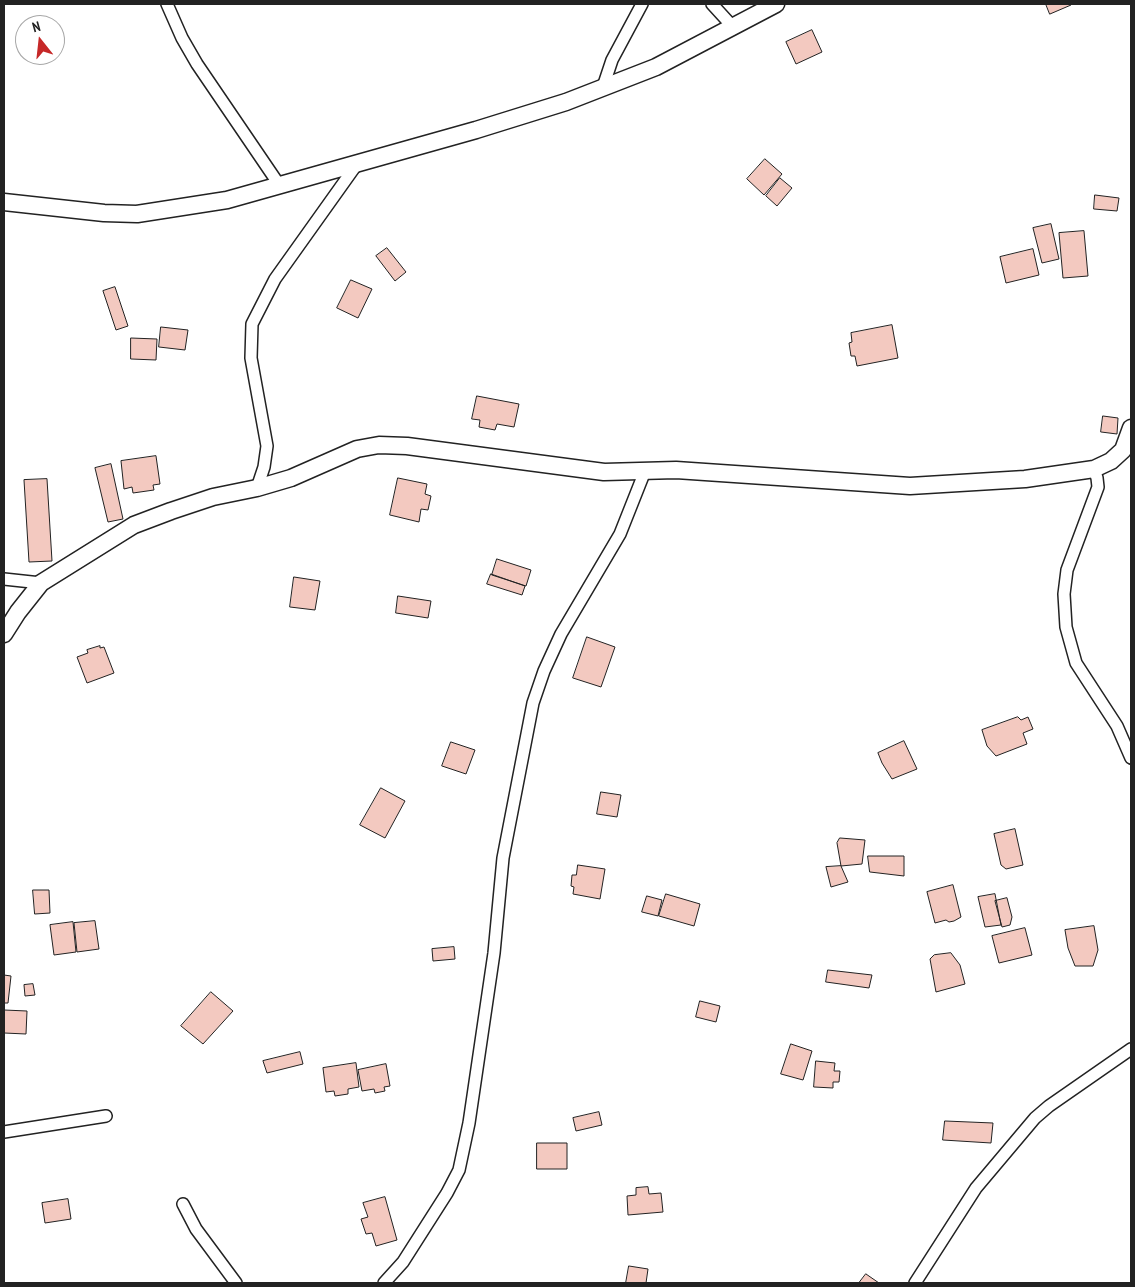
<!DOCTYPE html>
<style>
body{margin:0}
#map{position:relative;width:1135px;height:1287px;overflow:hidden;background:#fff;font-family:"PT Sans Narrow",sans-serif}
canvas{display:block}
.frame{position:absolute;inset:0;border:5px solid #222;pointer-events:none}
.north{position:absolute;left:15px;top:15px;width:50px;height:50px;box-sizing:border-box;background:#fff;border:1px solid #a7a7a7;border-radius:50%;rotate:344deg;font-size:14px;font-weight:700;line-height:20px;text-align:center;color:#222}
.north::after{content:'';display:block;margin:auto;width:18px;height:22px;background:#c62828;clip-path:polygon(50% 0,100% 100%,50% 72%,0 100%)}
</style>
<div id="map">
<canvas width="1135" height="1287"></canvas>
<div class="frame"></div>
<div class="north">N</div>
</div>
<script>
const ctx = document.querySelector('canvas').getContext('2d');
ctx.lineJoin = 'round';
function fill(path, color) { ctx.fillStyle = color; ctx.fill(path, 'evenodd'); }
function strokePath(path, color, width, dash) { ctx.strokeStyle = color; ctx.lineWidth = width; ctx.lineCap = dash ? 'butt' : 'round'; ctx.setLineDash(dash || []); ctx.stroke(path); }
const building = new Path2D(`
 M1046 4H1070L1071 5 1050 14Z
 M812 30 822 52 796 64 786 42Z
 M765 159 782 174 764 195 747 179Z
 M780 178 792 188 777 206 766 196Z
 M1095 195 1119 198 1117 211 1094 209Z
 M1051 224 1059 259 1042 263 1033 228Z
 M1084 231 1088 276 1063 278 1059 233Z
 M387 248 406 272 395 281 376 256Z
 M1033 249 1039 275 1006 283 1000 257Z
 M351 280 372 289 358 318 337 308Z
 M115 287 128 326 116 330 103 291Z
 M892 325 898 358 857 366 855 356H851L849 343 852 342 851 333Z
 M161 327 188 330 185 350 159 347Z
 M131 338 157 339 156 360 131 359Z
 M477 396 519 404 514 427 497 424 495 430 479 427 480 420 472 419Z
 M1103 416 1118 418 1117 434 1101 432Z
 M156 456 160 484 153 485 154 490 133 493 132 487 124 489 121 461Z
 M111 464 123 519 108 522 95 468Z
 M398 478 427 484 425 494 431 496 428 510 421 509 419 522 390 515Z
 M47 479 52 561 29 562 24 480Z
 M497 559 531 570 526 586 492 575Z
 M491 574 525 586 522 595 487 584Z
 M294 577 320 581 315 610 290 607Z
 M398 596 431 601 428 618 396 613Z
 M587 637 615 647 601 687 573 678Z
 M100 646V648L104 647 114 673 87 683 77 657 88 653 87 650Z
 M1018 717 1021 720 1028 717 1033 729 1023 733 1027 744 996 756 987 746 982 730Z
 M904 741 917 769 892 779 882 763 878 753Z
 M451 742 475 750 466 774 442 766Z
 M381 788 405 801 385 838 360 825Z
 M601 792 621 795 617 817 597 814Z
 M1015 829 1023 865 1006 869 1001 865 994 834Z
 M840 838 865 840 862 864 841 866 837 843Z
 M868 856H904V876L870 872Z
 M578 865 605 869 600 899 573 894 574 887 571 886 572 875H576Z
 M841 866 848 882 831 887 826 867Z
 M953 885 961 917 954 921 949 922 946 920 935 923 927 892Z
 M33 890H49L50 913 35 914Z
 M666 894 700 904 694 926 659 916Z
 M995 894 1001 925 985 927 978 897Z
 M647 896 662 900 658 916 642 912Z
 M1007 898 1012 917 1010 925 1002 927 995 901Z
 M95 921 99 949 77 952 74 923Z
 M73 922 76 952 54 955 50 925Z
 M1094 926 1098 950 1093 966H1075L1068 948 1065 930Z
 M1025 928 1032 955 999 963 992 936Z
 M454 947 455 959 433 961 432 949Z
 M951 953 960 965 965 984 936 992 930 959 934 955Z
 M828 970 872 975 869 988 826 982Z
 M4 975 11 976 8 1003H4Z
 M33 984 35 995 25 996 24 985Z
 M211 992 233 1011 203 1044 181 1026Z
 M700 1001 720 1006 716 1022 696 1017Z
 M4 1010 27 1011 26 1034 4 1033Z
 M791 1044 812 1051 803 1080 781 1074Z
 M300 1052 303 1064 267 1073 263 1061Z
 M816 1061 835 1063 834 1071H840L839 1082H833V1088L814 1087Z
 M356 1063 359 1087 348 1089V1094L335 1096 334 1091 326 1092 323 1068Z
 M386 1064 390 1086 384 1087 385 1091 375 1093 374 1089 362 1091 358 1070Z
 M599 1112 602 1125 576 1131 573 1118Z
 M945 1121 993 1123 991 1143 943 1140Z
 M537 1143H567V1169H537Z
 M648 1187 649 1194 661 1193 663 1212 628 1215 627 1196 636 1195V1188Z
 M385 1197 397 1240 376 1246 372 1233 366 1234 361 1219 368 1217 363 1203Z
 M68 1199 71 1219 45 1223 42 1203Z
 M629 1266 648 1269 646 1283H626Z
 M866 1274 879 1283H859Z`);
fill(building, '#f3c9c0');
strokePath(building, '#222', 1);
const street = new Path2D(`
 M167 4 182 38 197 64 280 186
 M712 4 733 27
 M603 87 612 60 642 4
 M1094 469 1097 478 1098 487 1067 570 1064 594 1066 627 1076 663 1117 726 1131 758
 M257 488 264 467 267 446 251 358 252 324 275 279 357 164
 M4 579 41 583
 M4 1132 106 1116
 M183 1204 196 1229 236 1283
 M384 1283 403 1262 447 1193 459 1170 469 1123 494 953 503 858 533 703 544 671 561 634 620 534 645 471
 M915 1283 976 1188 1035 1118 1049 1106 1131 1049`);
const secondary = new Path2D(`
 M4 202 104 213 137 214 227 200 476 130 566 102 656 67 776 4
 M4 634 18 612 41 583 134 525 171 511 213 497 257 488 291 478 357 449 379 445 407 446 604 472 676 470 910 486 1025 479 1094 469 1111 461 1123 450 1131 428`);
strokePath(street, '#222', 14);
strokePath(secondary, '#222', 19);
strokePath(street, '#fff', 11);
strokePath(secondary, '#fff', 16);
</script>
